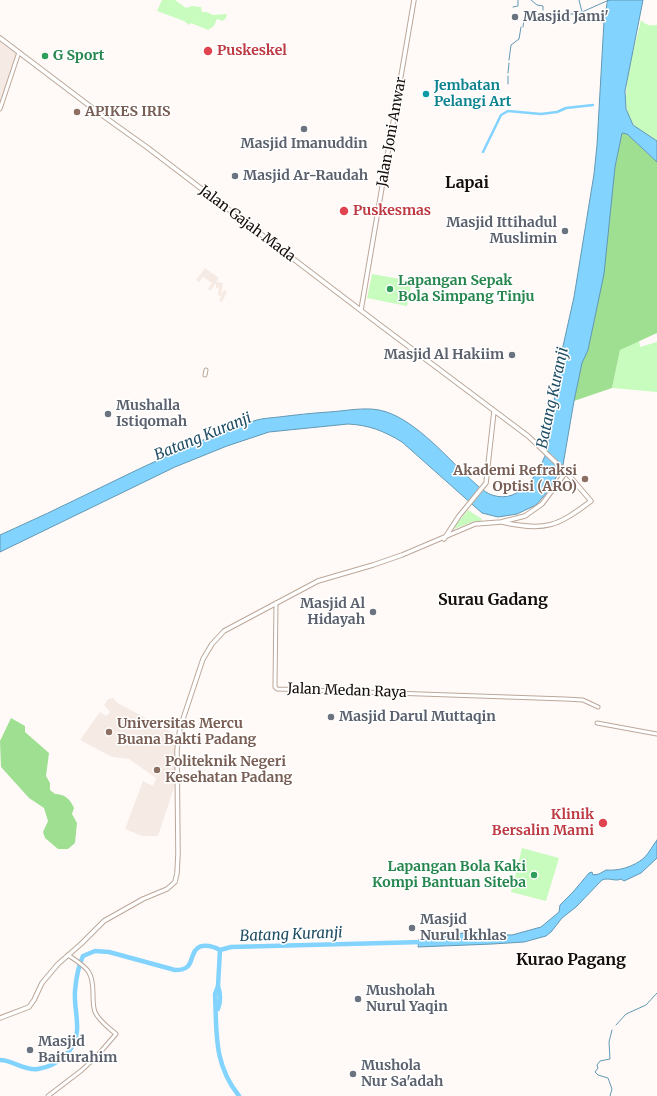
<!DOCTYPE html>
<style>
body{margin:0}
canvas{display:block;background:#fffaf7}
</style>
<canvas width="657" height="1096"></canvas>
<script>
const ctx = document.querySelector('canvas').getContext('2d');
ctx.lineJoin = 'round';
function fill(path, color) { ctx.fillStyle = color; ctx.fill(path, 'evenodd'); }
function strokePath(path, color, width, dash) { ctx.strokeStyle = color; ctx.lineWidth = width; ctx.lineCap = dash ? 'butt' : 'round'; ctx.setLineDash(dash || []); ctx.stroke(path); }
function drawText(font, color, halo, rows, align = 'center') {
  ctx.font = font + ' Merriweather,serif'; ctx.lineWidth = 3; ctx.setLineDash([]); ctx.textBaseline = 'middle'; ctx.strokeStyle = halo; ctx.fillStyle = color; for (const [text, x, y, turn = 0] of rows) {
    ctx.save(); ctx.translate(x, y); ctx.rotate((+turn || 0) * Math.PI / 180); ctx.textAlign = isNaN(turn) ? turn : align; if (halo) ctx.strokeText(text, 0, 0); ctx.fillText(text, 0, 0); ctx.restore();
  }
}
fill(new Path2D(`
 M0 42 17 54 0 106Z
 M205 268 219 278 216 282 223 283 221 295 224 290 227 292 222 302 219 301 221 296 218 295 219 285 218 288H216V283L210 291 208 289 212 283 203 277 199 282 196 280Z
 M113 698 118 703 177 735V779L158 836H142L125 829 143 781 153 786 156 778 129 759 112 757 80 740 100 712 106 716 110 712 104 705 108 699Z`), '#f6eae4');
fill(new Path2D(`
 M162 0H175L186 8 192 6 201 7 202 12H207L213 15 227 14 226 18 223 21 217 19 214 26 208 30 191 23 189 25 184 21 157 11Z
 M641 20C646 25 650 26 657 25V141C650 135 640 131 634 125 615 107 636 44 641 20Z
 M372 274 412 281 407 306 367 298Z
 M639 340 640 347 657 342V392L612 388 620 350Z
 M468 510 482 519 481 521H475L454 529 457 523Z
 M522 848 559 858 546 901 511 892Z`), '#c8fbbe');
fill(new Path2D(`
 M622 133 627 134 657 162V333L620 350 612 388 574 401C593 312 603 222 622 133Z
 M11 718 25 726V732L49 753 46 776 50 783V790L55 794C65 794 70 799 74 808L72 814 77 823 75 843 68 849H58L45 838 43 832 48 821 44 808 29 798 1 767 0 741Z`), '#9edf91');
const water = new Path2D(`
 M608 0H643L625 91 626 109 633 125 657 141V162L627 134 622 133 615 167 604 274 588 350 582 363 574 401 563 465 549 490 536 505 517 514 498 517 482 513 402 442C384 431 369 425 348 424L269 432 227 446 175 467 0 552V535C64 507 125 474 189 446 211 437 234 426 257 420 264 418 271 418 279 417 295 415 312 413 329 412 345 411 363 407 379 410 411 416 444 454 467 476 474 482 483 492 492 495 521 505 541 471 548 447L559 364 574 297 594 174 597 145 604 21Z
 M657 840V858L641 873 624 881 621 879C615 882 609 877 602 880L576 907 562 918 551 932 546 936 524 942 492 944 418 947 419 939 454 936 462 933 512 935 541 927 559 912 560 905 573 892 589 873 592 872 593 875 599 874 606 870C619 871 633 867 644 858 649 853 653 845 657 840Z`);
fill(water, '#82d3fe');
strokePath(water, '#6298b4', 1);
strokePath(new Path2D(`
 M531 0 537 5 543 6V10
 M579 0 582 12 609 0
 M513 7 518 6V0
 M548 14 556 15 562 17 567 14H580
 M523 27 525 11 547 14
 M509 60 511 45 519 39 521 27
 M508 73 509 63
 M508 84V76
 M616 1025 626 1014 646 1005 657 993
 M610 1096 612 1089 608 1078 598 1075 595 1072 598 1068 597 1065 600 1061 610 1059 609 1042 612 1030`), '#6298b4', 1);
strokePath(new Path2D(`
 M580 14 582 12
 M483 152 501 115 508 111 541 114 557 112 566 108 593 105`), '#82d3fe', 2.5);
strokePath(new Path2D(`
 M220 950 218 986 215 994C217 1033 213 1063 239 1096
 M218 986C221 995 221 1001 218 1009
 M0 1060C13 1060 24 1071 38 1069 57 1066 76 1051 77 1031 78 1018 74 1005 75 991 76 979 78 967 83 956L95 951 109 952 175 970C179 970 184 970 187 967 191 964 191 959 193 955 197 942 211 945 220 950L231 947 423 942`), '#82d3fe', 4.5);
const tertiary = new Path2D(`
 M0 109 19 52
 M205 375 206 370
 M276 603 275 684V687L277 689 565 699 583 700 598 707
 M597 723 657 734
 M48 1096 82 1070 97 1056 116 1034C109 1028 99 1021 95 1012 93 1007 93 1000 93 994 93 970 87 968 68 955`);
const secondary = new Path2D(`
 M0 38 99 113 148 148 380 325 528 436 566 472 591 501C558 526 545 532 502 522
 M361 310 414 0
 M444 539 459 516 486 483 494 411
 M0 1018 29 1007 34 1000 42 983 58 964 81 944 104 921 143 899 167 889 175 882 177 873 178 854 177 750 180 728 203 659 212 644 224 631 318 581 373 565 402 555 475 524 501 522 525 516 542 504 566 472`);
strokePath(tertiary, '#bca799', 5);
strokePath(secondary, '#bca799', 5.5);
strokePath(tertiary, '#fff', 3);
strokePath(secondary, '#fff', 3.5);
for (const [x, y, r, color] of [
 [515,17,4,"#6b7280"],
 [208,51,5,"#e0444e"],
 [45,56,4,"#2e9e5b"],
 [426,94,4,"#0f9aa8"],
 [77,112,4,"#8d6e63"],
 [304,129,4,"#6b7280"],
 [235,176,4,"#6b7280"],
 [344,211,5,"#e0444e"],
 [565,231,4,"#6b7280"],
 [390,289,4,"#2e9e5b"],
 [512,355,4,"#6b7280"],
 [108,414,4,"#6b7280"],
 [585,479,4,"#8d6e63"],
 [373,612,4,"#6b7280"],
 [331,717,4,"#6b7280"],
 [109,732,4,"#8d6e63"],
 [157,770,4,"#8d6e63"],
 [603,823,5,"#e0444e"],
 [534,875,4,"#2e9e5b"],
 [412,928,4,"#6b7280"],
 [358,999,4,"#6b7280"],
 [30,1050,4,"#6b7280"],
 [353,1074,4,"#6b7280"]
]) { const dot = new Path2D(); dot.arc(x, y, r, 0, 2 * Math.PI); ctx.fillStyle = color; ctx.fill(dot); strokePath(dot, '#fff', 1.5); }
drawText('bold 14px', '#5b616d', '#fff', [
 ["Masjid Jami'",523,17],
 ["Masjid Imanuddin",304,144,"center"],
 ["Masjid Ar-Raudah",243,176],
 ["Masjid Ittihadul",557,223,"right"],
 ["Muslimin",557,239,"right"],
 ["Masjid Al Hakiim",504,355,"right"],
 ["Mushalla",116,406],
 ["Istiqomah",116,422],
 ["Masjid Al",365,604,"right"],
 ["Hidayah",365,620,"right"],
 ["Masjid Darul Muttaqin",339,717],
 ["Masjid",420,920],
 ["Nurul Ikhlas",420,936],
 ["Musholah",366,991],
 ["Nurul Yaqin",366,1007],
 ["Masjid",38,1042],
 ["Baiturahim",38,1058],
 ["Mushola",361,1066],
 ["Nur Sa'adah",361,1082]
], 'left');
drawText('bold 14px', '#be3a42', '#fff', [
 ["Puskeskel",217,51],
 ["Puskesmas",353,211],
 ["Klinik",594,815,"right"],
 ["Bersalin Mami",594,831,"right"]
], 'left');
drawText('bold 14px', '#27864d', '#fff', [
 ["G Sport",53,56],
 ["Lapangan Sepak",398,281],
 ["Bola Simpang Tinju",398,297],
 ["Lapangan Bola Kaki",526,867,"right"],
 ["Kompi Bantuan Siteba",526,883,"right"]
], 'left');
drawText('bold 14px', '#0d838f', '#fff', [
 ["Jembatan",434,86],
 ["Pelangi Art",434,102]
], 'left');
drawText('bold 14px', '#785e54', '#fff', [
 ["APIKES IRIS",85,112],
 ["Akademi Refraksi",577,471,"right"],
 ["Optisi (ARO)",577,487,"right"],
 ["Universitas Mercu",117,724],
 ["Buana Bakti Padang",117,740],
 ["Politeknik Negeri",165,762],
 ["Kesehatan Padang",165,778]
], 'left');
drawText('14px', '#160e09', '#fff', [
 ["Jalan Joni Anwar",392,132,-80],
 ["Jalan Gajah Mada",247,224,37],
 ["Jalan Medan Raya",347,691,2]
]);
drawText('italic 15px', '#214e64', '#fff', [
 ["Batang Kuranji",553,398,-78],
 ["Batang Kuranji",203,437,-22],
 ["Batang Kuranji",291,935,-2]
]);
drawText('bold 16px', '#160e09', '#fff', [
 ["Lapai",467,183],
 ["Surau Gadang",493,600],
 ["Kurao Pagang",571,960]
]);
</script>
